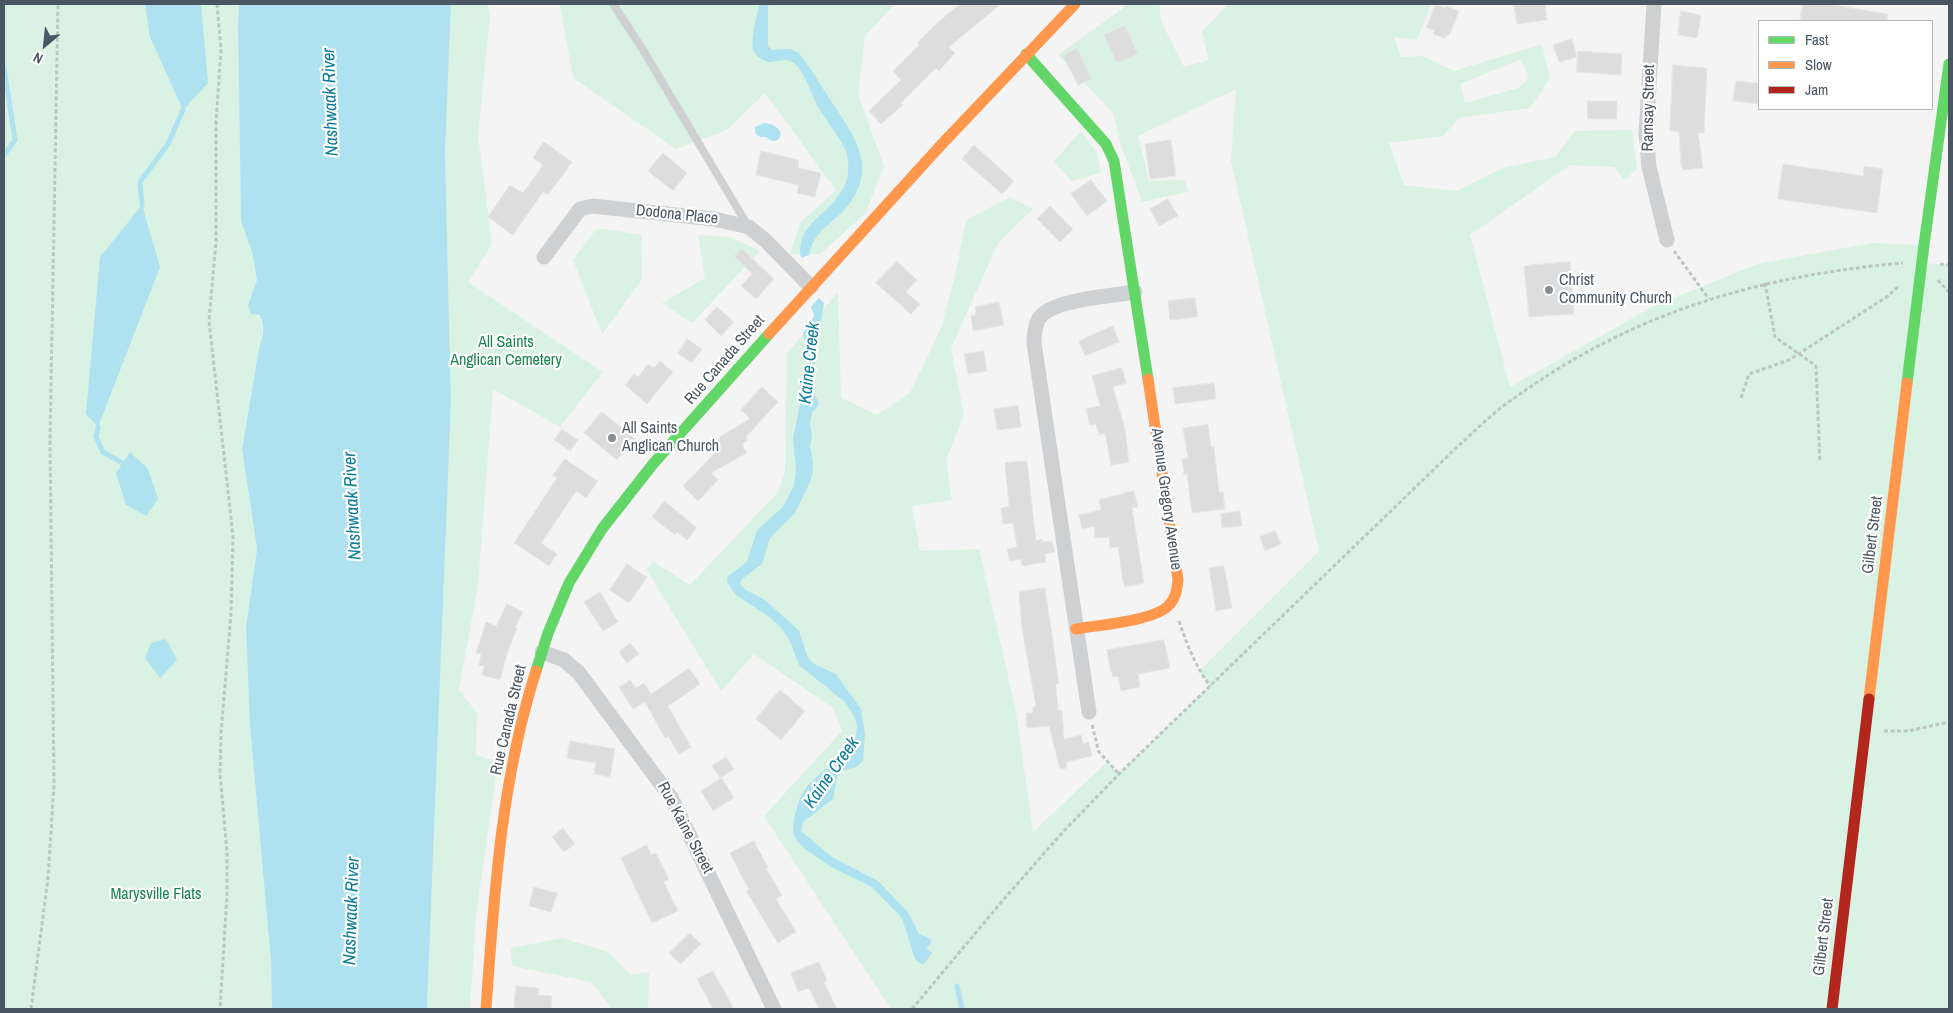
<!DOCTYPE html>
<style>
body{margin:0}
#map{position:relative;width:1953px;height:1013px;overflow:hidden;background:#f4f4f4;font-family:"Archivo Narrow",sans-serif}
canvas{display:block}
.frame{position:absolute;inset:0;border:5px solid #4a5661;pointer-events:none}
.legend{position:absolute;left:1758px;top:20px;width:175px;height:90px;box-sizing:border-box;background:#fff;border:1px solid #b7bbc0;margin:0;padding:6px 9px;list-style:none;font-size:15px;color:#4a5661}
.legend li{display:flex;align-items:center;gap:10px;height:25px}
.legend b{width:25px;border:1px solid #b7bbc0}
.north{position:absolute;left:20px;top:20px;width:50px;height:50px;-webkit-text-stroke:4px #fff;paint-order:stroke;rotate:208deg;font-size:14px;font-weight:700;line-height:20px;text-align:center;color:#4a5661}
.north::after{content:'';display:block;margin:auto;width:18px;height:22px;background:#4a5661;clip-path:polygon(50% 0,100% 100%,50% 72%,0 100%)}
</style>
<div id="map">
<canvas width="1953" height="1013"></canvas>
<div class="frame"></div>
<ul class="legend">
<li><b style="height:6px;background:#63d668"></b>Fast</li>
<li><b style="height:6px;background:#ff974d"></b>Slow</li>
<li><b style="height:6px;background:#b3261e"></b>Jam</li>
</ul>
<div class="north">N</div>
</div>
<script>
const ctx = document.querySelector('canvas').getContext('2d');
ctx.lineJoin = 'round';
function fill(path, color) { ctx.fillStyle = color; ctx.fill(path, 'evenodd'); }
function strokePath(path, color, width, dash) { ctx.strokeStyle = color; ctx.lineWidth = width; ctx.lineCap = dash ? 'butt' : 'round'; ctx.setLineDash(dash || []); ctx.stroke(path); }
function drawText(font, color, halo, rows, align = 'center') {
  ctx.font = font + ' "Archivo Narrow",sans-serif'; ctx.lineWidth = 4.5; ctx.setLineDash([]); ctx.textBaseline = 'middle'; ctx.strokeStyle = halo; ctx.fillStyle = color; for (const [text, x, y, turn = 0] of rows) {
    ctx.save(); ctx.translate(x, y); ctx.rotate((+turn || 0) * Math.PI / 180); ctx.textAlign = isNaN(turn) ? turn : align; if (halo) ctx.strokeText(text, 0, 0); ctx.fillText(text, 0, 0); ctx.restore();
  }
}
fill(new Path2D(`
 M4 4H239L238 28 241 221 252 252 257 280 248 305 263 320 262 341 259 348 242 449 257 549 246 627 250 726 271 962 272 1009H4Z
 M451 4H488L490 15 478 135 492 244 468 282 603 372 560 427 493 389 478 585 459 690 477 713 476 755 498 762 476 914 470 1009H427L451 401 445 153Z
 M560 4H895L865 36 858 95 884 166 865 214 820 254H790L800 223 836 190 765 93 727 130 676 149 573 78Z
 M1125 4H1159L1161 21 1184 67 1209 60 1202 32 1228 4H1431L1417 40 1394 37 1401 57 1422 56 1454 71 1542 44 1550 78 1530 108 1459 118 1443 136 1389 143 1404 185 1457 191 1503 168 1555 157 1575 131 1632 130 1637 169 1625 180 1614 167 1570 165 1470 235 1510 387 1652 307 1757 264 1872 243 1924 245 1923 263 1949 265V1009H891L764 816 842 731 833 708 754 654 721 691 646 569 654 562 690 585 778 492 785 472 787 353 838 292 841 398 877 415 910 393 941 328 955 276 966 220 1010 197 1033 209 998 243 951 348 964 415 946 460 952 500 912 506 920 551 979 549 1015 707 1033 832 1107 762 1119 774 1210 686 1199 671 1319 551 1231 161 1236 89 1138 136 1149 181 1185 180 1188 192 1142 202 1121 145 1113 113 1058 55 1122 9ZM1521 59 1529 78 1518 88 1465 103 1460 84Z
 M1081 131 1097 153 1101 173 1071 181 1054 161Z
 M597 228 642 235 641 281 602 334 573 260Z
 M698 235 730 237 760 251 692 323 662 303 705 278Z
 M562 938 608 952 631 975 649 972 648 1009H612L591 982 512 966 511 948Z`), '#d9f2e3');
fill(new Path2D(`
 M145 4H201L208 83 183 110 150 37Z
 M239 4H451L445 153 451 401 427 1009H272L271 962 250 726 246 627 257 549 242 449 259 348C263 338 266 324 259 315L251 314 248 305 257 280 252 252 241 221 238 28Z
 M760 4H769L768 8V46L772 50 790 49 799 53C810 67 819 82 829 98 852 133 881 167 846 208 833 223 812 233 809 255L801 258C795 219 836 215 847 179 849 170 849 157 845 149 838 134 826 121 818 107 811 94 804 68 791 61 785 58 774 62 768 62 762 60 755 56 753 49 751 40 757 12 760 4Z
 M764 123C772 124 778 126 781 134L778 140 772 141 766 137H760L755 133V127Z
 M142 205 160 267 98 427 86 414 100 257Z
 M819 298 824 303 812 382 814 395 819 402 817 408 812 412 810 423 812 436 810 446 813 461V471L810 482 795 513 770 538 762 564 742 579 740 585 746 590 765 600 794 626 799 631 808 658 814 664 836 674 861 709 865 734 863 761 856 767 838 772 833 799 803 822 801 831 832 857 878 881 908 912 919 934 931 939 930 945 926 948 932 953 923 965 915 959 902 918 872 887 831 867 805 849 795 838 793 830 795 814 800 798 808 785 849 747 856 736 857 725 853 714 845 702 799 665 790 641 782 629 771 618 736 595 727 582 728 576 747 562 757 530 783 507 794 485 796 468 793 438 804 386 809 345 808 341 804 339 803 333 813 318 814 315 811 307Z
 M130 452 148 469 158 499 146 516 126 505 116 473Z
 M166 639 177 660 160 678 145 658 151 643Z`), '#aee2f0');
strokePath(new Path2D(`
 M4 67 15 140 4 155
 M142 205 140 182 168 144 183 110
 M98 427 96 437 103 452 122 463
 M957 986 962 1009`), '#aee2f0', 5);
const building = new Path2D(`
 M960 4H1001L949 47 955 53 939 71 936 68 901 103 903 105 881 124 869 111 901 80 893 71 919 45 917 43 935 25Z
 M1514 4H1545L1547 20 1517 24Z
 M1803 4H1827L1888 14 1887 21H1800Z
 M1435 5 1445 8 1446 6 1459 11 1449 36 1447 35 1445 38 1433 34 1434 30 1427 28Z
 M1681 11 1701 15 1697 38 1678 35Z
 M1125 26 1138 54 1117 63 1104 35Z
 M1572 39 1577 57 1559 62 1553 45Z
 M1077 48 1091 79 1078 85 1063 56Z
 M1578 51 1622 54 1621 75 1577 72Z
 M1673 65 1707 68 1704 133H1698L1703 168 1683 170 1681 164 1679 132 1670 131Z
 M1736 81 1759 83V104L1733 101Z
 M1588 101H1617V119H1588Z
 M1171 140 1176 176 1150 179 1145 144Z
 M544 142 572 162 548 195 543 192 513 235 488 217 510 185 523 193 543 165 533 158Z
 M974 145 1014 181 1002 194 962 159Z
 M761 151 799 160 798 168 821 173 815 197 797 193 799 185 756 175Z
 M663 153 687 173 673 191 648 171Z
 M1783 164 1863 176 1864 166 1883 169 1877 213 1778 199Z
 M1091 180 1107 201 1087 216 1071 194Z
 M1168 199 1178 216 1159 226 1150 209Z
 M1050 206 1073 229 1060 242 1037 219Z
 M742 249 774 279 756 299 741 286 752 274 734 256Z
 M897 261 917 280 906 292 920 304 911 314 876 283Z
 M1570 262 1574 314 1529 317 1524 266Z
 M1195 298 1198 317 1170 320 1168 301Z
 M999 302 1004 325 973 331 971 316 976 315 975 307Z
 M717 307 734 322 721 336 705 320Z
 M1113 326 1119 342 1085 356 1079 341Z
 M687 339 702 349 692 363 678 354Z
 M984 351 987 371 968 374 964 354Z
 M660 361 673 372 647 404 625 385 634 374 638 377 648 364 654 368Z
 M1122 368 1126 383 1113 387 1125 429 1129 462 1111 465 1105 433 1099 435 1096 424 1090 425 1086 409 1100 406 1092 376Z
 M1214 383 1216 399 1175 404 1173 388Z
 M762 387 778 402 746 437 748 440 742 444 747 453 711 473 718 480 698 501 683 486 716 452 711 443 720 439 719 437 750 419 741 410Z
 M1018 406 1021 427 997 430 994 409Z
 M602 412 635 439 617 460 584 433Z
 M1208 425 1211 447H1214L1219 492H1223L1225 509 1192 513 1187 474 1184 475 1182 459 1188 458 1183 428Z
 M562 429 578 440 570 451 554 440Z
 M565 459 598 481 586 498 576 491 541 543 557 554 549 566 514 543 557 478 553 476Z
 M1027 461 1036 541 1042 539V542L1052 541 1055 552 1045 554 1046 562 1022 566 1021 559 1010 561 1007 549 1017 547 1013 523 1003 524 1001 508 1009 506 1005 463Z
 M1134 491 1138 507 1132 508 1144 583 1125 587 1123 582 1118 547 1110 548 1109 537 1095 538 1094 526 1082 529 1079 515 1101 510 1099 500Z
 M665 501 697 528 687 540 677 532 675 535 652 517Z
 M1240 511 1242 526 1222 528 1221 514Z
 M1275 531 1281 544 1265 551 1260 537Z
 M627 564 647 577 629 603 610 590Z
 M1224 566 1232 608 1216 611 1209 568Z
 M1045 588 1059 683 1056 684 1058 710H1062L1064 739 1081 735 1083 744 1089 742 1092 756 1066 762 1067 768 1060 769 1049 726 1027 728 1026 713H1033V707L1036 706 1022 629 1019 592Z
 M600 592 618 622 603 631 584 602Z
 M507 604 523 612 515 627 517 628 507 654 500 680 482 675 484 666 479 665 481 654 476 653 486 622 496 626Z
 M1164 640 1170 668 1138 674 1140 687 1121 691 1118 676 1113 677 1112 672H1111L1107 650Z
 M630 643 639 654 627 663 619 652Z
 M689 668 700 684 668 706 691 747 679 754 668 736 665 738 645 702 633 709 619 687 630 680 636 688 644 683 651 694Z
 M780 690 805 711 781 740 756 719Z
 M570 741 615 749 610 777 594 774 596 763 567 758Z
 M726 757 734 769 720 778 712 766Z
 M722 778 734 798 713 811 701 791Z
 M563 828 575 844 564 852 552 837Z
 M754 841 768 868 766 869 782 895 776 899 796 932 778 943 746 891 749 890 730 853Z
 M647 845 651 855 656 853 669 879 664 882 678 911 652 923 621 858Z
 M534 887 557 893 551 912 529 906Z
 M690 933 701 944 681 964 669 953Z
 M819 962 827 981 824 982 837 1009H819L809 988 798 992 791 973Z
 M713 971 734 1009H713L697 979Z
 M516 986 539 988 538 995 552 996 551 1009H514Z`);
fill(building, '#ddddde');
strokePath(building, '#e5e6e7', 1);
strokePath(new Path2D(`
 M217 4 221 49 216 122V241L209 321 233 536 231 614 221 733 220 773 227 853V894L220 1009
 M1674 251 1709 299
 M1940 264 1949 265
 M1938 280 1949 292
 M1765 283 1775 337 1816 366 1820 462
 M1741 398 1749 374 1789 360 1888 296 1900 285
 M1179 621C1187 645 1195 665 1210 686
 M1092 725 1099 752 1119 774
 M1884 731H1908L1949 722
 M31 1009 48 878 54 785 50 441 58 4
 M912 1009 1004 899 1062 833 1119 774 1456 448C1474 432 1492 413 1513 399 1633 312 1758 276 1903 263`), '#bcc7c4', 3, [4, 2.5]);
strokePath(new Path2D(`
 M613 4 643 50 748 226`), '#ced0d2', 8);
strokePath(new Path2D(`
 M1654 4 1646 134 1649 167 1667 240
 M544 257 580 209 592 206 714 219 749 227 766 241 811 287
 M542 652 564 660 579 673 672 799 774 1009
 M1089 712 1034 343C1034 335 1035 327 1038 320 1049 299 1113 296 1135 292`), '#ced0d2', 15);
strokePath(new Path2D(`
 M1026 54 1106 144 1114 161 1148 379
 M1907 383 1924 245 1949 64
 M536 671 548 633 569 583 602 529 653 464 769 334`), '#63d668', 11);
strokePath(new Path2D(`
 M769 334 942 144 1075 4
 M1076 629C1098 625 1155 621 1169 605 1176 598 1177 589 1178 580L1148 379
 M1869 699 1907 383
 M486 1009C494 896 501 780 536 671`), '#ff974d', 11);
strokePath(new Path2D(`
 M1832 1009 1869 699`), '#b3261e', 11);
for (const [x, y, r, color] of [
 [1549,290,5,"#868d94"],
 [612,438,5,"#868d94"]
]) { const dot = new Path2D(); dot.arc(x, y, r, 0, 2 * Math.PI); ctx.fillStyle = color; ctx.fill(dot); strokePath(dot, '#fff', 2); }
drawText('16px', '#4a5661', '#fff', [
 ["Ramsay Street",1649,108,-89],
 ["Dodona Place",677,215,6],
 ["Rue Canada Street",725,360,-49],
 ["Avenue Gregory Avenue",1166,499,82],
 ["Gilbert Street",1873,535,-83],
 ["Rue Canada Street",509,720,-77],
 ["Rue Kaine Street",685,828,62],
 ["Gilbert Street",1824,937,-83]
]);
drawText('16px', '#4a5661', '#fff', [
 ["Christ",1559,281],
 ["Community Church",1559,299],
 ["All Saints",622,429],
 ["Anglican Church",622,447]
], 'left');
drawText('16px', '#17864f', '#fff', [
 ["All Saints",506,343],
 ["Anglican Cemetery",506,361],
 ["Marysville Flats",156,895]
]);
drawText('italic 18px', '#0c7c9b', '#fff', [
 ["Nashwaak River",331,102,-92],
 ["Kaine Creek",810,363,-84],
 ["Nashwaak River",353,506,-93],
 ["Kaine Creek",832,773,-55],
 ["Nashwaak River",352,911,-88]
]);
</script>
